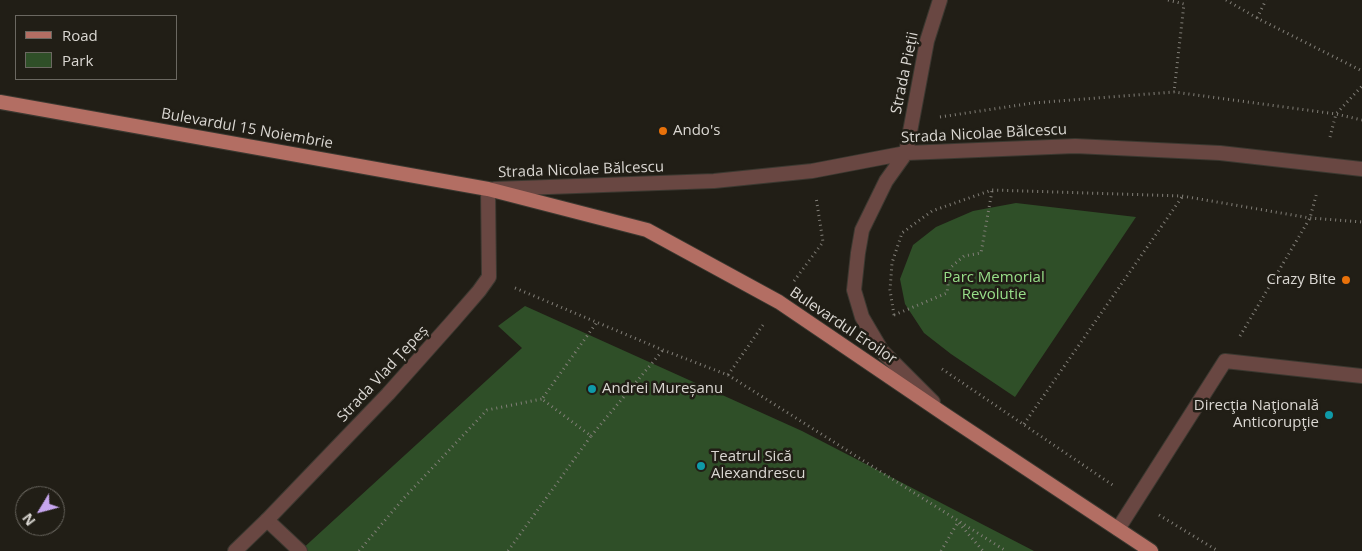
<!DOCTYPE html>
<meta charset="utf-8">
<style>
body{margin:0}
#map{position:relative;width:1362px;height:551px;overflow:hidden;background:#211e16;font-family:"Open Sans",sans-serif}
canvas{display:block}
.legend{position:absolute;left:15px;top:15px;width:162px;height:65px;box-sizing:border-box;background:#211e16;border:1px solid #6b6861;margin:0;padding:6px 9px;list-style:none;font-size:15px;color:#dad7d2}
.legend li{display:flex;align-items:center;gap:10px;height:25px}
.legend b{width:25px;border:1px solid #6b6861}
.north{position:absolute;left:15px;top:486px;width:50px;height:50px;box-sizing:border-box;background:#211e16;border:1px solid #6b6861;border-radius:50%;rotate:233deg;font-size:14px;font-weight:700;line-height:20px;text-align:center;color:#dad7d2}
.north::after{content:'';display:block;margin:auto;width:18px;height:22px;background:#c7a6ef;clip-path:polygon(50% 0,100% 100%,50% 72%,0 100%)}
</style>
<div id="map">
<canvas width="1362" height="551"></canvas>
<ul class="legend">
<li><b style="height:6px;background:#b36e63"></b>Road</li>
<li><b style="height:14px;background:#2f4f28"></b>Park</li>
</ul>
<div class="north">N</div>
</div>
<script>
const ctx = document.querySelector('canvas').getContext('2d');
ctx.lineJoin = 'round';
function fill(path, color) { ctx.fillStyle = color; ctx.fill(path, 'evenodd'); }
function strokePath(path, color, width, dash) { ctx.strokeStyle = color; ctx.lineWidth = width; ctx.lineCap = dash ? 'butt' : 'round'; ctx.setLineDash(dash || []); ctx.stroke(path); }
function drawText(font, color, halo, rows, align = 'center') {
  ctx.font = font + ' "Open Sans",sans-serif'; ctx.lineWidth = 5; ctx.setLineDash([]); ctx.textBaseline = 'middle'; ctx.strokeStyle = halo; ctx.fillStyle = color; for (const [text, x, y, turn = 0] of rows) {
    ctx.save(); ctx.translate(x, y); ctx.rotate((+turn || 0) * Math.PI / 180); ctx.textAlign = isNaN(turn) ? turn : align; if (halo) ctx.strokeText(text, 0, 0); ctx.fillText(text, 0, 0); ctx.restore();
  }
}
fill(new Path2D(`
 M1016 203 1136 217 1015 397 951 354 924 333 905 304 900 279 913 245 936 227 973 211Z
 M525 306 802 431 1034 551H300L522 348 498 326Z`), '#2f4f28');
const service = new Path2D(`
 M267 520 300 551
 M1118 529 1225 361 1362 376`);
const minor = new Path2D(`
 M906 153 927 41 940 0
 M235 551 267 520 388 394 453 321 479 291 489 277 488 189`);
const tertiary = new Path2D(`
 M906 153 886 181 862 230 858 253 854 290 862 317 882 351 933 402
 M494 189 714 181 812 171 906 153 1075 146 1220 153 1362 169`);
const primary = new Path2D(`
 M0 102 488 189 647 230 779 302 947 416 1151 551`);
strokePath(service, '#3b3830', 16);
strokePath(minor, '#3b3830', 16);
strokePath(tertiary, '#3b3830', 16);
strokePath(primary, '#3b3830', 16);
strokePath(new Path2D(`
 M1168 0 1184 4 1174 92
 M1226 0 1257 18 1362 71
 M1257 18 1266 0
 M940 117 1033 103 1174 92 1336 114 1362 120
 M1330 137 1336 114 1362 86
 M794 281 823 242 816 197
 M515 288 663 350 728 375 1006 551
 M894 315 890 290 892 263 902 233 932 211 992 190 1182 196 1310 218 1362 222
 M894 315 947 293 950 268 964 256 981 253 992 191
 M1240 336 1310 218 1317 192
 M942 369 1114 486
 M728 375 763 325
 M1024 424 1182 197
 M591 436 663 350
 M1159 515 1218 551
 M359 551 403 499 487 410 542 399
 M508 551 591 436 542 399 597 322
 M941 551 958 522 983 551`), '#827f78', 3, [1, 4]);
strokePath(service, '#694742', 14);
strokePath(minor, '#694742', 14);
strokePath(tertiary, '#694742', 14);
strokePath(primary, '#b36e63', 14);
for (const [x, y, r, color] of [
 [663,131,5,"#e8710a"],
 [1346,280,5,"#e8710a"],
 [592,389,5,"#0f9aa8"],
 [1329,415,5,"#0f9aa8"],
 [701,466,5,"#0f9aa8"]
]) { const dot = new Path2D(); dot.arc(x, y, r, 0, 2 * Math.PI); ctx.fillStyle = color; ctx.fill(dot); strokePath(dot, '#211e16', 2); }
drawText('15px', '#dad7d2', '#211e16', [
 ["Strada Pieții",905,73,-78],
 ["Bulevardul 15 Noiembrie",247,129,10],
 ["Strada Nicolae Bălcescu",984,134,-3],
 ["Strada Nicolae Bălcescu",581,170,-2],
 ["Bulevardul Eroilor",843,326,34],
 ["Strada Vlad Țepeș",383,374,-47]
]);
drawText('15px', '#dad7d2', '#211e16', [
 ["Ando's",673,131],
 ["Crazy Bite",1336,280,"right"],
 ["Andrei Mureșanu",602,389],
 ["Direcţia Naţională",1319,406,"right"],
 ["Anticorupţie",1319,423,"right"],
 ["Teatrul Sică",711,457],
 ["Alexandrescu",711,474]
], 'left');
drawText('15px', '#98df89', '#211e16', [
 ["Parc Memorial",994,278],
 ["Revolutie",994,295]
]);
</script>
